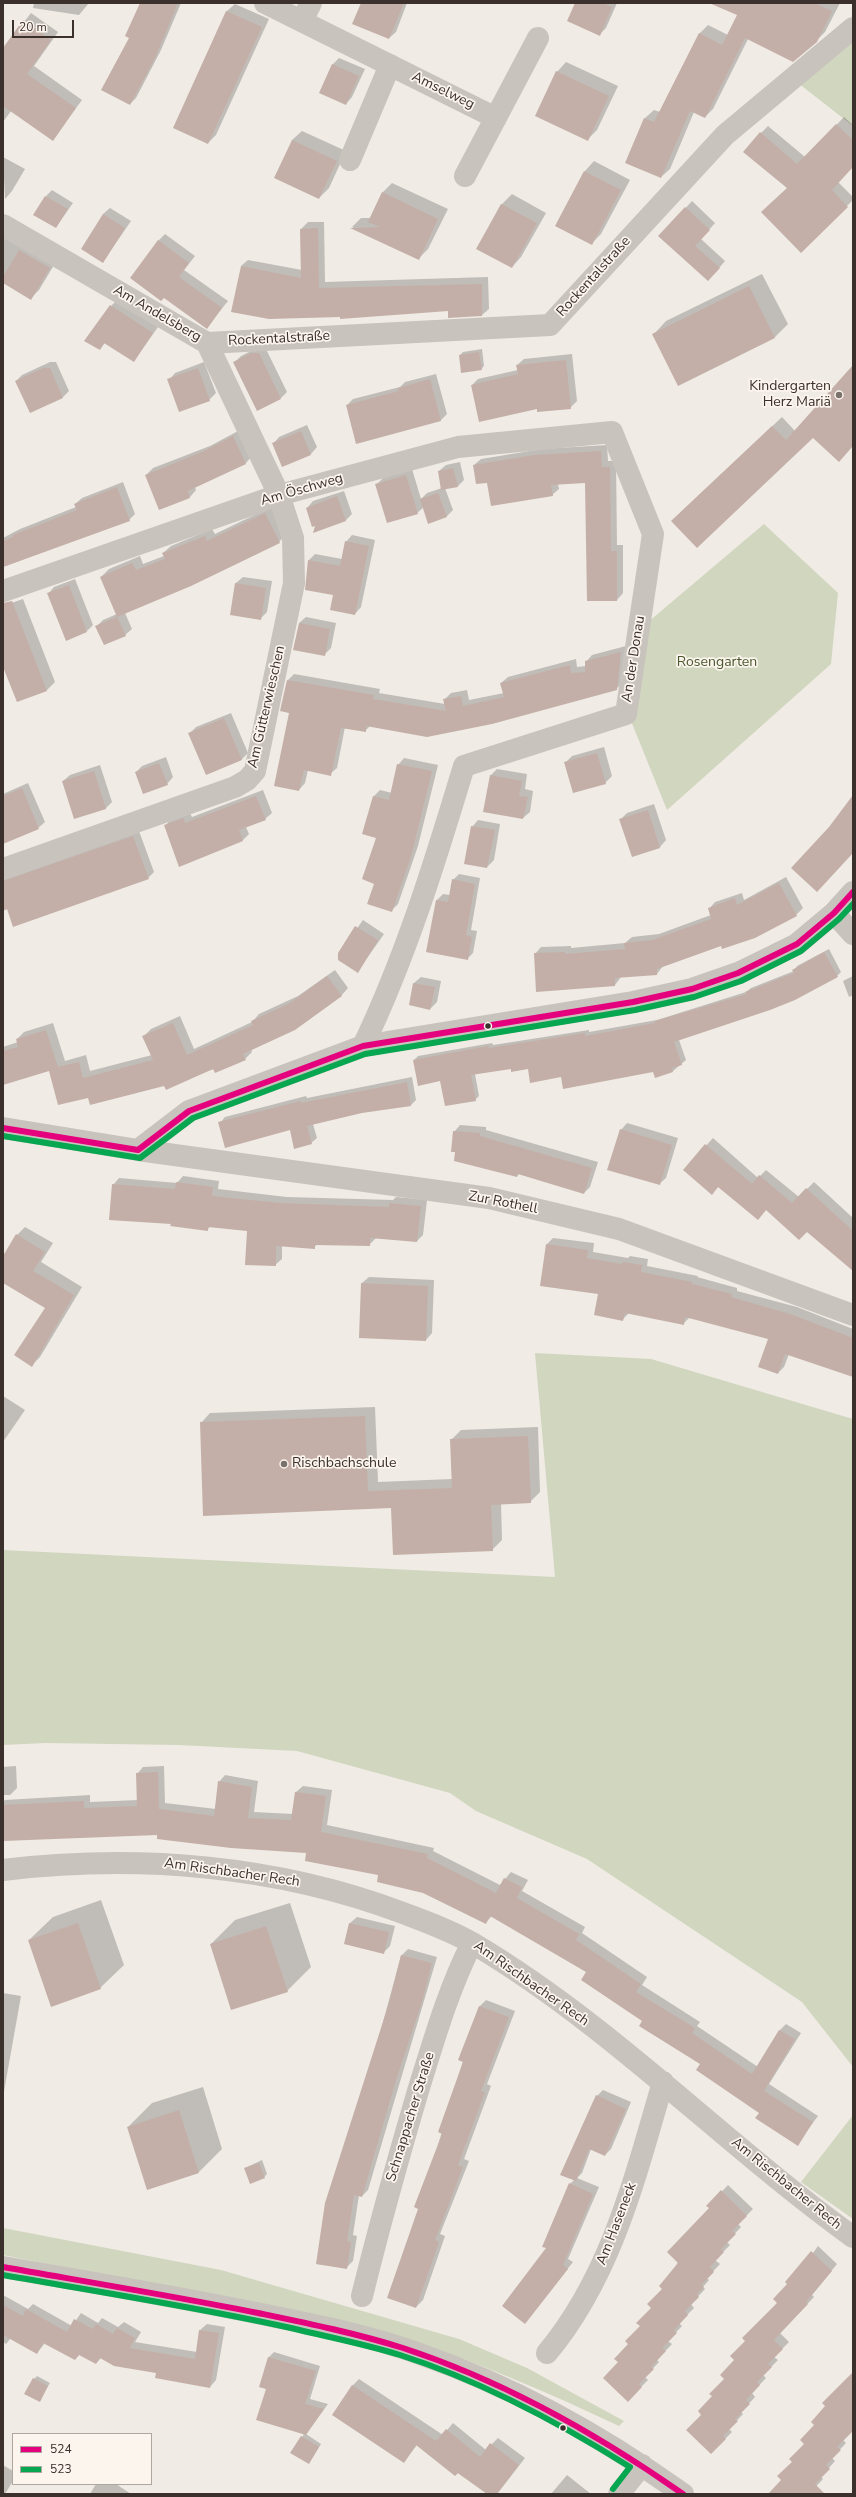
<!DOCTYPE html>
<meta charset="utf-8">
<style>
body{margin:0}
#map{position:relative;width:856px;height:2497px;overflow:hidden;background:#f0ebe5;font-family:"Nunito Sans",sans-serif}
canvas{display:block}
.frame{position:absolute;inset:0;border:4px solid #3b302b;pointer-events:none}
.legend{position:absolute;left:12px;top:2433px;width:140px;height:52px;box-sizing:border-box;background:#fbf5ee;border:1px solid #aea6a0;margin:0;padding:5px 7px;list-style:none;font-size:12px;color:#3b302b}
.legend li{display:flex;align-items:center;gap:8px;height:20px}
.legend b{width:20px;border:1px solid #aea6a0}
.scale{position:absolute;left:12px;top:20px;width:62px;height:18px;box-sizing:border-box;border:2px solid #3b302b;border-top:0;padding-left:5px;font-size:12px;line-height:14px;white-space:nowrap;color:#3b302b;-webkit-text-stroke:3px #fbf5ee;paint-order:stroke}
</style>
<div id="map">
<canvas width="856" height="2497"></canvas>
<div class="frame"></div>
<ul class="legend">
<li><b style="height:5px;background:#e5007d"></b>524</li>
<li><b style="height:5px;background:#07a650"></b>523</li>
</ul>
<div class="scale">20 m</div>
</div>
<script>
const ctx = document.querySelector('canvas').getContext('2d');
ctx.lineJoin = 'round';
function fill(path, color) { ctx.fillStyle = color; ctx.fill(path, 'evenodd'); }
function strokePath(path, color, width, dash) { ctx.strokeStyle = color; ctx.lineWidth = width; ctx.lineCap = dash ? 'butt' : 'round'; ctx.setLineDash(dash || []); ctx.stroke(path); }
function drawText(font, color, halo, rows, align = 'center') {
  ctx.font = font + ' "Nunito Sans",sans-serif'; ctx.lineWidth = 3.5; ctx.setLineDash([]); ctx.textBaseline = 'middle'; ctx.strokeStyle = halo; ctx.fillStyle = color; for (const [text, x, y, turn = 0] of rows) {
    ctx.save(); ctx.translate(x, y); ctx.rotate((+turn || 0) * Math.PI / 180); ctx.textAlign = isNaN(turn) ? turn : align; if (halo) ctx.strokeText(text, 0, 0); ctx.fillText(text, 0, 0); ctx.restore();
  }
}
fill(new Path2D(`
 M853 40V126L798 83Z
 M764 524 838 593 831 664 667 810 629 716 641 628Z
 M535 1353 651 1359 853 1419V2067L802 2002 587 1859 476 1811 450 1793 297 1751 179 1745 45 1743 3 1745V1550L555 1577Z
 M853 2115V2219L801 2182Z
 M3 2228 221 2270 459 2339 527 2368 624 2421 619 2426C547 2392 475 2361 399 2336L3 2255Z`), '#d1d6bf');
fill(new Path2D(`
 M34 3H89L79 15 33 8Z
 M141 3H181L161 50 136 98 130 104Z
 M362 3H407L396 32 389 38Z
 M576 3H617L606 28 599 35Z
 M711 3H840L825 32 816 41 748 39 713 109 705 117 694 112 670 169 661 177 626 162 645 118 654 110 660 112 699 34 708 25 728 35 738 15Z
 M235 4 269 19 216 135 208 143 174 127 227 11Z
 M31 13 58 32 34 66 82 100 53 139 11 111 3 122V49Z
 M339 58 365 69 352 97 346 104 333 64Z
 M566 62 618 86 597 130 588 139 557 72Z
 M844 117 853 125V166L838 182 853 197V200L801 251 788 187 761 133 768 126 805 157Z
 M302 131 346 151 329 188 319 198 292 140Z
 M3 157 25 169 12 191 5 199Z
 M594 161 630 180 601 234 591 244 556 226 585 171Z
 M392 183 448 209 428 249 418 259 352 227 361 218H370L382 193Z
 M52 190 73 203 56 227 46 196Z
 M512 194 546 213 521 257 512 267 478 249 502 204Z
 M692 201 715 223 701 239 725 261 714 274 660 236Z
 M110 208 131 221 103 262V214Z
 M308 222H324L325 282 488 277 489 309 482 315 449 317V310L341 316 241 266 248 260 302 270 301 229Z
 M3 227 57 260 39 290 31 298 3 282Z
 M165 234 195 256 184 270 228 301 207 327 158 241Z
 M762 274 788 324 775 337 679 385 654 334 666 321Z
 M117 300 158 327 134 361 105 343 100 349 111 306Z
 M259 347H265L287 392 281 398 257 410 234 363 241 356Z
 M482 349 484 366 481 369 460 355 463 352Z
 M572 354 577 401 570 408 538 407 472 385 478 379 518 370 517 365 524 359Z
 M50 362H56L69 391 63 397 30 412 16 381 22 375Z
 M204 362 216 393 209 400 169 380 175 373Z
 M853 366V446L813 437 682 511 782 417 795 431Z
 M436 374 447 414 441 420 347 405 353 399 400 387 405 382Z
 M307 425 317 447 311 454 283 466 273 444 279 437Z
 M240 430 252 456 246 463 195 487 196 490 190 497 146 475 153 468 210 446Z
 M607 445 608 461H616L617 545H623V593L617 600 586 482 558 484 559 489 552 495 488 481 474 465 481 459 542 449Z
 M460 462 464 480 458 486 445 488 453 510 446 517 424 507 417 513 376 485 383 478 412 469 421 499 427 493 442 488 439 471 446 465Z
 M123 482 135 514 129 520 3 567V538L20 529 76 507 75 504 82 498Z
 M344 491 352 514 346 520 316 524 307 508 313 501Z
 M273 506 286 534 279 542 125 613 132 629 125 635 97 626 103 620 117 614 101 577 109 569 140 556 143 564 164 556 163 553 171 546 212 529 215 534Z
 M352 535 375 540 361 607 355 614 334 594 309 560 315 554 342 559 346 542Z
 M243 577 272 581 267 612 260 619 231 614 236 583Z
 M75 579 93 625 87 631 48 594 54 587Z
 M23 599 55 682 47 690 17 701 3 664V606Z
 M306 617 336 623 331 648 324 655 299 623Z
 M626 646 623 682 616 689 370 726 365 731 345 727 337 768 330 774 308 770 305 783 299 790 288 680 294 674 380 689 379 693 445 704 444 700 451 693 467 690 469 700 504 693 501 683 508 677 576 659 577 667 586 666V662L592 655Z
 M231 713 248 753 241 760 190 733 196 727Z
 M604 747 612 776 605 783 566 762 572 756Z
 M166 757 173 777 167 784 136 772 142 766Z
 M404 758 438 765 418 846 398 904 391 911 375 883 377 837 374 796 380 790 392 793 398 765Z
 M100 765 112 802 106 808 75 818 63 781 70 775Z
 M497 769 527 774 525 789 533 791 530 812 523 818 484 811 491 775Z
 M28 783 45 822 38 828 3 834V794Z
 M263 790 272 813 265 819 246 827 249 834 243 840 165 826 171 819 190 813 192 817Z
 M654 804 666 840 660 847 633 856 621 819 627 813Z
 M478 820 500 824 494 860 487 867 472 827Z
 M139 831 154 872 148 878 3 910V872Z
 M459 874 480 878 471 930 477 931 473 953 467 959 427 952 437 900 443 894 450 895 453 880Z
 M786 877 803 908 796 915 663 966 657 974 621 977 615 985 535 954 541 947 571 946V948L625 943 632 937 659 934 711 915 709 909 715 902 742 893 744 900Z
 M363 920 384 934 358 971 339 954Z
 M829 949 841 972 837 976 679 1040 686 1060 673 1071 656 1077 654 1071 562 1076 528 1068H511L475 1074 479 1096 475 1100 441 1080 414 1060 418 1056 492 1043 493 1045 589 1030V1032L657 1020 746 992 751 988 794 971 797 966Z
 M335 970 348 988 341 996 251 1049 252 1052 245 1059 164 1085 89 1096 50 1070 3 1084V1047L18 1042 17 1039 24 1032 53 1023 65 1061 86 1055 90 1071 152 1055 144 1036 151 1029 180 1016 194 1049 252 1022 259 1014 298 996Z
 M853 976V995L849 997 843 981Z
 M421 977 441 981 437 1002 430 1009 410 1004 414 983Z
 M412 1077 416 1100 411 1105 361 1112 313 1124 317 1138 311 1143 290 1129 220 1123 225 1117 306 1096 307 1098Z
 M627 1123 678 1138 666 1178 659 1184 621 1130Z
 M460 1125 486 1127V1130L598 1162 590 1187 584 1193 519 1174 517 1176 456 1151 454 1132Z
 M713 1138 758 1178 766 1170 799 1197 814 1182 853 1218V1261L807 1230 767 1209 758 1218 719 1186 712 1193 684 1170Z
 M183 1176 219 1181 218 1189 287 1197 393 1200 396 1197 427 1200 423 1235 417 1241 376 1238 369 1245 318 1244 314 1247 282 1245V1259L275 1265 248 1230 211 1226 207 1230 172 1223 113 1185 119 1178 177 1183Z
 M25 1227 53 1243 41 1262 82 1287 40 1357 31 1366 47 1308 3 1282V1258L17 1235Z
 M553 1238 594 1243 593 1252 628 1258 630 1256 648 1259 647 1266 698 1276 697 1277 737 1288V1291L797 1307 853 1329V1376L789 1354 784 1367 778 1373 769 1338 690 1317 683 1324 629 1313 623 1319 547 1244Z
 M369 1277 434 1280 432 1333 426 1340 362 1283Z
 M3 1396 25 1410 3 1442Z
 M375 1407 378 1482 452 1479 451 1440 461 1430 538 1427 540 1492 530 1502 501 1503 502 1540 492 1550 201 1423 210 1413Z
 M16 1766 17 1788 10 1795H3V1767Z
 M164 1766 165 1803 216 1809 219 1782 225 1775 258 1781 254 1812 293 1814 296 1792 303 1786 332 1790 327 1825 434 1848 433 1851 500 1885 511 1872 528 1880 522 1891 585 1927 582 1933 647 1977 642 1985 700 2022 697 2026 758 2067 780 2030 786 2024 801 2033 769 2084 818 2116 797 2144 702 2064 643 2021 588 1971 492 1916 485 1923 423 1892 380 1874 308 1852 158 1834 3 1840V1802L5 1800 90 1795V1802L138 1800 137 1774 143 1767Z
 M101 1900 124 1965 100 1988 29 1940 53 1917Z
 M290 1903 311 1967 287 1991 211 1944 235 1920Z
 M357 1917 395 1926 390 1946 383 1953 345 1943 350 1923Z
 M408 1949 437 1957 368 2190 362 2196 359 2195 353 2235 357 2236 353 2261 346 2268 317 2264 401 1956Z
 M3 1993 21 1996 3 2097Z
 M486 2000 515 2011 487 2084 491 2086 464 2159 469 2161 440 2234 445 2236 423 2300 416 2307 419 2209 479 2007Z
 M203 2087 222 2149 199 2172 128 2127 152 2103Z
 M603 2090 631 2102 611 2149 605 2155 591 2149 582 2173 577 2178 599 2187 568 2259 573 2262 525 2323 548 2248 570 2184 575 2179 597 2096Z
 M262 2160 267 2174 264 2177 245 2168Z
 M728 2185 753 2209 738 2224 741 2227 727 2242 730 2245 715 2260 720 2264 707 2278 709 2280 703 2287 705 2289 691 2304 694 2308 679 2323 682 2326 668 2341 672 2344 657 2360 659 2362 645 2377 648 2380 628 2400 619 2362 710 2208 708 2206Z
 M818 2246 837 2264 812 2295 814 2297 780 2333 789 2342 774 2357 778 2360 763 2375 766 2378 752 2393 755 2397 741 2412 743 2414 729 2429 732 2432 711 2453 703 2415 736 2360Z
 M3 2295 28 2309 33 2304 72 2326 81 2313 98 2323 102 2318 118 2327 124 2322 141 2332 135 2342 197 2352 200 2330 207 2324 225 2327 216 2380 210 2387 101 2358 96 2363 80 2354 75 2359 45 2343 37 2353 11 2338 6 2344 3 2342Z
 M274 2352 320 2366 310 2399 328 2404 306 2434 321 2444 311 2460 302 2437 304 2434 267 2389 260 2387 269 2357Z
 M853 2373V2430L843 2440 846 2443 832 2458 835 2461 821 2477 823 2479 809 2494H769L783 2480 816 2425Z
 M37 2376 50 2383 39 2401 34 2379Z
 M359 2379 443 2435 453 2423 486 2450 498 2438 525 2458 497 2494H488L417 2445 404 2462 352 2386Z
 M3 2465 13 2471V2481L5 2494H3Z
 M567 2475 591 2494H551Z
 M96 2484H116L131 2494H90Z`), '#0003');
fill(new Path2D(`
 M140 3H178L155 58 130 105 101 90 129 38 125 36Z
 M361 3H404L389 39 352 24Z
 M575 3H603L612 7 600 36 567 21Z
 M709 3H814L832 11 817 42 793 62 745 38 705 118 690 111 661 178 625 163 644 118 654 122 699 33 722 45 737 15Z
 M226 11 262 27 208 144 173 128Z
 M23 20 51 40 27 74 76 108 53 141 3 106V48Z
 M332 64 359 76 346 105 319 93Z
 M556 71 609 96 588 141 535 116Z
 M836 124 853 140V167L832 190 848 207 801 253 761 212 787 188 743 152 760 132 797 164Z
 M292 140 337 161 319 199 274 178Z
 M584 171 621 190 592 245 555 226Z
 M382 192 438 219 419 260 350 228 380 227 368 222Z
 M45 196 68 209 56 228 33 215Z
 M501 204 537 223 512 268 476 249Z
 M685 207 710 230 695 246 720 268 708 281 658 236Z
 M103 214 125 228 103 263 81 249Z
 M318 228 319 288 482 284V316L448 318V311L340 319V317L269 319 231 312 241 266 301 278 300 229Z
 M158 240 189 263 179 277 222 308 207 329 164 298 161 301 130 278Z
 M19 250 50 268 31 300 3 283V277Z
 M749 286 775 338 678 386 652 334Z
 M110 305 153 333 134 362 104 343 100 350 84 341Z
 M479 352 482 370 461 373 459 355Z
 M251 353H259L281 399 257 411 233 362Z
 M566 360 571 409 537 412V409L479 422 471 385 518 374 516 365Z
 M853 365V446L839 462 813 438 697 548 671 521 772 426 786 440Z
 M43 368H50L63 398 30 413 15 381Z
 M198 368 210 401 179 412 167 379Z
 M430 379 441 421 356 444 346 405 399 391 398 388Z
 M301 431 311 455 282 467 272 443Z
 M233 436 246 464 188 491 190 498 159 510 145 475 202 452Z
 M601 451 602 467H610L611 551H617V601H587L585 483 551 485 553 496 491 506 487 483 476 484 473 465 534 455Z
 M453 468 458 487 441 490 438 471Z
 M406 475 418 514 387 523 375 484Z
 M117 487 130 521 3 567V541L13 537V535L77 510 74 504Z
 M438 493 447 517 428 524 420 499Z
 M337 496 346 521 313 533 315 526 312 527 306 508Z
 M265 513 280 543 191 586 117 617 100 577 132 563 136 570 165 559 162 553 205 536 207 541Z
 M345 541 369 546 355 615 330 610 333 595 305 590 308 560 340 566Z
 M235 583 266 588 261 620 230 615Z
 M69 585 87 632 66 641 47 593Z
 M12 601 47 691 17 702 3 667V603Z
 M117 617 126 636 104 645 95 626Z
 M299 623 330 629 325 656 293 650Z
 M621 652 617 690 492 724 427 737 366 726V732L341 728 331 776 304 770 299 791 274 786 289 713 280 711 287 680 374 695 373 699 446 711 443 699 461 696 463 706 504 697 500 683 570 665 571 673 585 672V661Z
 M224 718 242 760 206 775 188 733Z
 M597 753 606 784 573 793 564 762Z
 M159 763 168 785 143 794 135 772Z
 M397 764 432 771 412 853 392 912 367 904 374 884 362 879 376 838 362 834 373 796 389 800Z
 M94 771 106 809 74 819 62 781Z
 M490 775 522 781 519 796 528 797 523 819 483 812Z
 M22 788 39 829 3 844V796Z
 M853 795V853L817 892 791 868 829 827Z
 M256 796 266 820 239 830 243 841 179 867 164 825 184 818 185 823Z
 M648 810 660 848 632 857 619 819Z
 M471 826 495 830 487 868 464 864Z
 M133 836 149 879 13 927 7 909 3 911V881Z
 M452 879 475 884 466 935 472 937 468 960 426 952 436 900 448 902Z
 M779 883 797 916 755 938 722 949 721 946 657 969V975L615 978V986L536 992 534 953 565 952V954L625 949 624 943 652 940 711 919 708 908 735 898 737 905Z
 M355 926 378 940 358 973 338 960V953Z
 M824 952 838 977 795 1000 770 1010 674 1042 682 1065 672 1068 673 1072 655 1078 653 1072 563 1089 561 1077 530 1083 528 1069 511 1072V1069L471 1075 476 1101 445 1106 440 1081 418 1086 413 1060 488 1046 489 1048 585 1033V1036L655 1023V1021L747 994 745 992 794 973 792 970Z
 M327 976 342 996 295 1030 243 1054 246 1060 215 1073 213 1069 166 1090 164 1086 90 1105 88 1098 58 1105 49 1071 3 1085V1051L18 1047 16 1039 46 1030 58 1067 79 1062 83 1078 153 1060 142 1036 173 1023 187 1055 253 1025 251 1021 290 1003Z
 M413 983 435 987 430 1010 409 1005Z
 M407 1082 411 1106 362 1113 307 1126 312 1144 294 1149 290 1130 225 1148 218 1122 301 1101V1103Z
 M620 1129 672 1145 660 1185 607 1170Z
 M453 1131 480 1133V1136L592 1168 584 1194 518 1174 517 1177 454 1161 455 1152H451Z
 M705 1144 752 1184 759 1175 792 1203 806 1188 853 1231V1271L807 1232 799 1240 766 1210 758 1220 718 1187 712 1195 683 1170Z
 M176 1182 213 1187 212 1196 280 1203 389 1207V1203L421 1206 417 1242 370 1238V1246L315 1245V1249L276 1246V1266L245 1265 247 1231 208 1227V1231L170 1226 171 1224 109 1220 112 1184 175 1189Z
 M16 1234 45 1252 33 1271 74 1295 32 1367 14 1355 45 1308 3 1283V1256Z
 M546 1244 588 1250 587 1258 622 1264 623 1262 642 1265 641 1272 692 1282V1284L732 1294 731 1297 790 1314 853 1338V1377L785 1354 778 1374 758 1367 768 1339 685 1317 684 1325 625 1313 623 1321 594 1315 598 1294 540 1286Z
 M361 1283 428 1286 426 1341 359 1338Z
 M365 1416 368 1491 452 1488 450 1439 528 1436 531 1503 491 1505 493 1551 393 1555 391 1508 203 1516 200 1422Z
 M158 1772 159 1809 214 1816 218 1781 252 1787 248 1818 291 1820 295 1792 326 1796 321 1832 428 1854 427 1858 496 1893 504 1878 522 1887 517 1898 579 1934 576 1940 641 1984 636 1992 695 2028 692 2033 752 2074 779 2030 795 2039 764 2091 813 2122 798 2146 755 2118 759 2113 696 2070 700 2064 639 2026 642 2021 581 1980 586 1972 490 1916 486 1924 423 1893 377 1882 378 1875 305 1861 306 1853 231 1848 157 1839V1835L3 1841V1805L84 1801V1808L137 1806 136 1773Z
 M78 1923 101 1989 51 2007 28 1940Z
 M349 1923 389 1932 384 1954 344 1944Z
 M266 1926 288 1992 231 2010 210 1944Z
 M401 1955 432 1963 422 2002 396 2080 362 2197 354 2195 347 2241 351 2242 347 2269 316 2264 325 2203 389 2003Z
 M479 2006 509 2017 481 2091 485 2092 458 2165 463 2167 435 2240 439 2242 416 2308 387 2298 418 2209 414 2207 442 2134 438 2132 463 2062 458 2060Z
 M596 2095 626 2109 605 2156 589 2149 576 2181 560 2175Z
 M179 2110 199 2173 147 2190 127 2127Z
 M259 2163 265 2178 250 2184 244 2168Z
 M569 2183 593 2194 563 2265 568 2269 525 2324 502 2306 546 2248 542 2247Z
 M721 2190 747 2216 732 2231 736 2234 721 2249 724 2252 710 2267 714 2272 701 2285 704 2287 697 2294 699 2297 685 2311 688 2315 674 2330 677 2333 662 2348 666 2351 651 2367 654 2369 639 2384 642 2387 628 2402 603 2378 618 2362 614 2359 628 2344 625 2341 640 2326 636 2323 651 2308 647 2304 662 2289 659 2286 678 2263 667 2252 709 2208 706 2206Z
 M811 2251 832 2271 806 2302 808 2304 774 2340 783 2349 768 2364 772 2367 757 2382 760 2385 746 2400 750 2404 735 2419 738 2421 723 2436 726 2439 711 2454 686 2430 701 2415 698 2411 712 2396 709 2394 724 2379 720 2375 734 2360 730 2356 745 2341 742 2338 777 2303 773 2299 787 2284 785 2282Z
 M3 2305 23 2316 26 2309 67 2332 74 2319 93 2329 96 2324 113 2334 117 2328 135 2338 130 2348 195 2359 199 2330 219 2333 210 2388 155 2378 156 2373 114 2366 100 2358 96 2364 79 2355 75 2360 43 2343 37 2354 3 2335Z
 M268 2357 316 2371 305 2404 324 2409 306 2435 256 2420 266 2389 259 2387Z
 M853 2372V2431L837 2447 841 2450 826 2465 830 2469 815 2484 825 2494H768L781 2480 777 2476 792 2462 789 2459 804 2444 800 2440 814 2425 811 2422 825 2406 822 2403Z
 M33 2378 48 2386 40 2402 24 2394Z
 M352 2385 436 2441 446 2429 480 2457 490 2443 519 2465 497 2494H487L458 2473 455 2476 416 2445 404 2463 332 2415Z
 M301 2436 319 2447 309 2464 290 2453Z`), '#c3afa7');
strokePath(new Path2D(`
 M265 3 496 118
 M302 21 311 3
 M350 160 390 65
 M465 176 538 38
 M3 225 207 343 279 495 293 538 294 583 255 771 247 780 235 787 3 869
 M207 343 550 325 725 135 853 28
 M3 591 279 495 458 447 612 432 653 534 626 714 464 766C435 862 406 956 363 1046
 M834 913 853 934
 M3 1128 138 1150 489 1198 619 1229 853 1315
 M138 1150 189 1111 363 1046 633 1002 692 989 738 973 797 944 834 913 853 892
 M3 1870C138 1854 276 1865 403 1913 427 1922 452 1931 474 1944 612 2026 724 2144 853 2237
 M3 2267C94 2283 185 2298 276 2317 325 2327 373 2337 420 2354 515 2387 602 2436 683 2494
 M362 2296C379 2227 398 2159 418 2091 434 2040 448 1990 472 1943
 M547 2353C611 2276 635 2178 663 2082
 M619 2494 642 2465`), '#c9c3be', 22);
strokePath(new Path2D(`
 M3 1128 138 1150 189 1111 363 1046 633 1002 692 989 738 973 797 944 834 913 853 892
 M3 2267C88 2282 173 2296 258 2313 306 2323 355 2333 403 2348 504 2381 596 2433 683 2494`), '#e5007d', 6);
strokePath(new Path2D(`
 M3 1136 140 1158 193 1118 365 1054 635 1010 694 997 741 981 801 951 839 919 853 904
 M3 2275C99 2292 196 2307 291 2328 328 2337 365 2344 400 2355 482 2381 558 2422 630 2467L613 2489`), '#07a650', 6);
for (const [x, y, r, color] of [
 [839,395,4,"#7a716c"],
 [488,1026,3.5,"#3b302b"],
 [284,1464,4,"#7a716c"],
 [563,2428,3.5,"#3b302b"]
]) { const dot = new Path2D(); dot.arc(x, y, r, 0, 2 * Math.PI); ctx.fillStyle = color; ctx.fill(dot); strokePath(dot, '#fbf5ee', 1.5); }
drawText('14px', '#3b302b', '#fbf5ee', [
 ["Amselweg",443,91,26],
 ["Rockentalstraße",594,277,-48],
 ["Am Andelsberg",157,314,30],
 ["Rockentalstraße",279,339,-3],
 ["Am Öschweg",302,490,-16],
 ["An der Donau",634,659,-81],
 ["Am Gütterwieschen",267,707,-77],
 ["Zur Rothell",503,1203,11],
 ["Am Rischbacher Rech",232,1873,8],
 ["Am Rischbacher Rech",531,1984,35],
 ["Schnappacher Straße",411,2117,-73],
 ["Am Rischbacher Rech",786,2184,39],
 ["Am Haseneck",617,2224,-69]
]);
drawText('14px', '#3b302b', '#fbf5ee', [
 ["Kindergarten",831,387],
 ["Herz Mariä",831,403],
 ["Rischbachschule",292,1464,"left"]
], 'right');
drawText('14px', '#4a5a2e', '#fbf5ee', [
 ["Rosengarten",717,663]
]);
</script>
